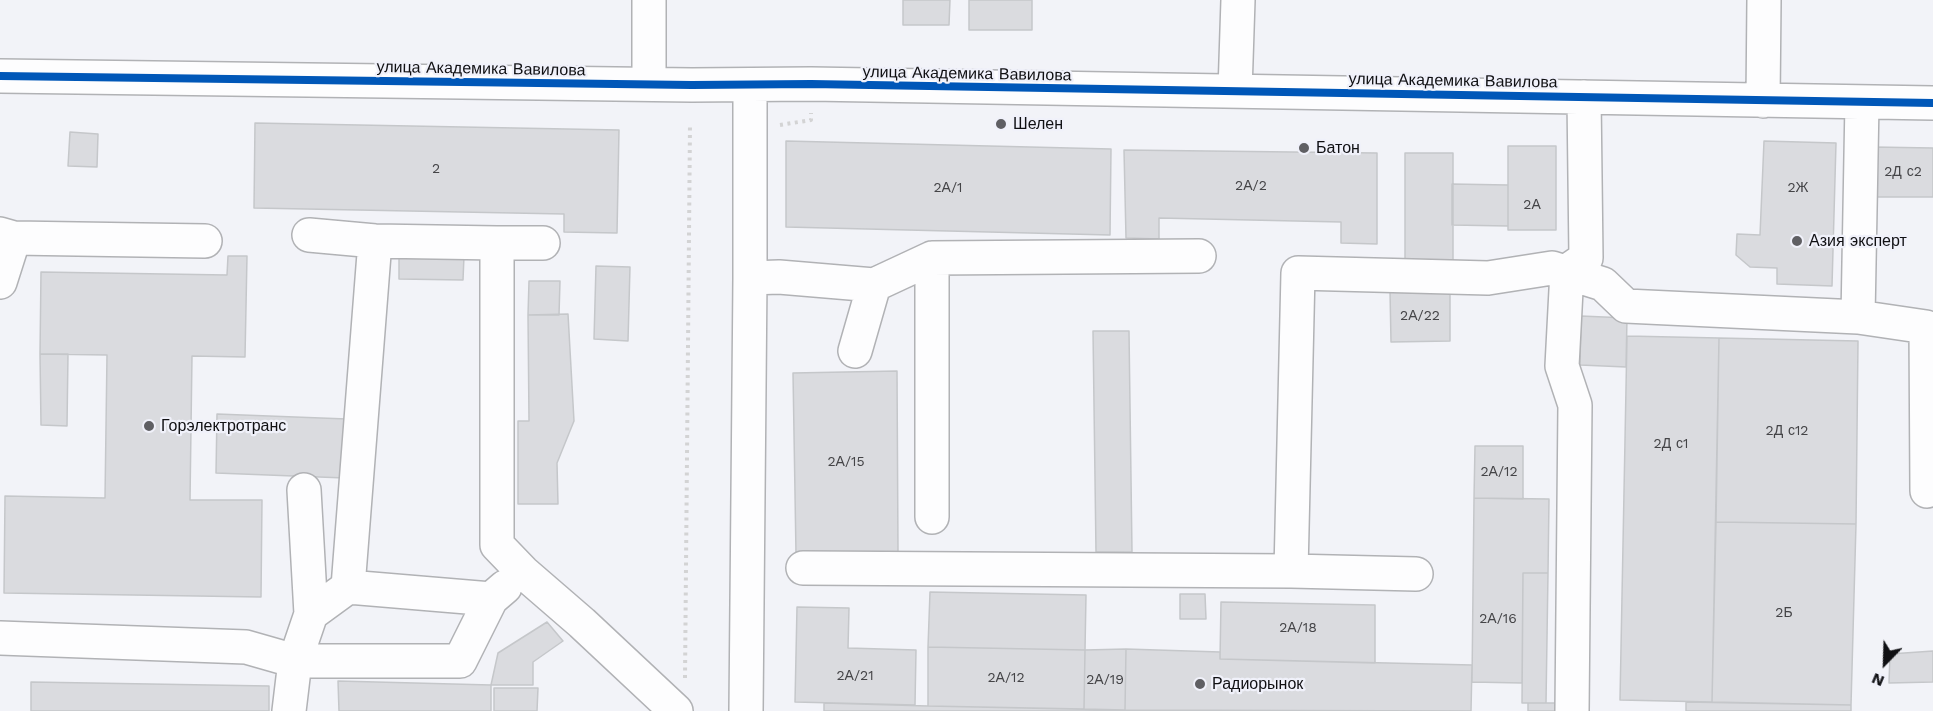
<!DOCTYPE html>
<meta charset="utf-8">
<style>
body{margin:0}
#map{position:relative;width:1933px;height:711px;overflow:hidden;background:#f2f3f8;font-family:"Work Sans",sans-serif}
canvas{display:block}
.north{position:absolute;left:1855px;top:633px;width:60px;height:60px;-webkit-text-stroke:4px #f0f1fa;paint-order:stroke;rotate:203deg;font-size:16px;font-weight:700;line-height:24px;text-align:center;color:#101013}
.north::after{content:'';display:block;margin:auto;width:21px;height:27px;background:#101013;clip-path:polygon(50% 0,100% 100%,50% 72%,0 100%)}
</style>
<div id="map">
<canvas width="1933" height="711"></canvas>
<div class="north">N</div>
</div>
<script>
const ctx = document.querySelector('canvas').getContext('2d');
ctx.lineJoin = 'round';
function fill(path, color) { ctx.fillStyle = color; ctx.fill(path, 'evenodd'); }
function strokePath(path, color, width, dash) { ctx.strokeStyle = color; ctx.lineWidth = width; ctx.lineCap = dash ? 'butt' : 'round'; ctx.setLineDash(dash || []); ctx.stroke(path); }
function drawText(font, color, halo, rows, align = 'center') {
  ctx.font = font + ' "Work Sans",sans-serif'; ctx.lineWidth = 4.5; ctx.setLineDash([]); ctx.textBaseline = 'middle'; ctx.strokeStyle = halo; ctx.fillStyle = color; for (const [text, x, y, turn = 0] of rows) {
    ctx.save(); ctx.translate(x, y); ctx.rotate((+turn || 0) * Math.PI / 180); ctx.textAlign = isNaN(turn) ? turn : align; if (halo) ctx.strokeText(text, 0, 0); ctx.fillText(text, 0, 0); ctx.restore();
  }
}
const building = new Path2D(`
 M903 0H950L949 25H903Z
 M969 0H1032V30H969Z
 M255 123 619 130 617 233 564 232V214L254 208Z
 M70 132 98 134 97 167 68 166Z
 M786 141 1111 149 1110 235 786 227Z
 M1764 141 1836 143 1832 286 1777 284V268L1750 267 1736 255 1737 234 1760 235Z
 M1508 146H1556V230H1508Z
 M1873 147 1933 148V197H1872Z
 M1124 150 1377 153V244L1341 243V222L1159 218V239L1126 238Z
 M1405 153H1453V268H1405Z
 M1452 184 1508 185V226L1452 225Z
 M399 254 464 256 463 280 399 279Z
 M228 256H247L245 357 192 356 190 500H262L261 597 4 593 5 496 105 498 107 355 40 354 41 272 227 275Z
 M596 266 630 267 628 341 594 339Z
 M529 281H560L559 315H528Z
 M1450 290V341L1391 342 1390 291Z
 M568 314 574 421 557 463 558 504H518V421H529L528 315Z
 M1581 316 1627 318 1626 367 1580 365Z
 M1093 331H1129L1132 552H1096Z
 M1627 336 1719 338 1712 702 1620 700Z
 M1719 338 1858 341 1856 524 1716 522Z
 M40 354H68L67 426 41 425Z
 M897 371 898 552 796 554 793 373Z
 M217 414 347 419 345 478 216 473Z
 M1475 446H1523V499L1474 498Z
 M1474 498 1549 499 1548 573H1523L1522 683 1472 682Z
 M1716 522 1856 524 1851 705 1712 702Z
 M1523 573H1548L1546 703H1522Z
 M930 592 1086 595 1085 650 928 647Z
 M1180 594H1205L1206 619H1180Z
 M1221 602 1375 605V663L1220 659Z
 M797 607 849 608 848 648 916 650 915 705 795 702Z
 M547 622 563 641 533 662V685H491L498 653Z
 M928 647 1085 650 1084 709 928 706Z
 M1126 649 1220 652V659L1472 665 1471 711 1125 710Z
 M1126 649 1125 710 1084 709 1085 650Z
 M1933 651V682L1889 683 1890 654Z
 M338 681 491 685V711H339Z
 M31 682 269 686V711H31Z
 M494 688H538L537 711H494Z
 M1686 702 1851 705V711H1686Z
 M824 703 928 706 1166 711H824Z
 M1528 703H1559V711H1528Z`);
fill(building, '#dadbdf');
strokePath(building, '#c5c7ca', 1.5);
const minor = new Path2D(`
 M649 0V84
 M0 76 692 85 811 84 1933 103
 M1235 91 1238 0
 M1763 101 1764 0
 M0 234 14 238 205 241
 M309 235 375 241 497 243V545L523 572 582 623 676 711
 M497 243H543
 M750 278 779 277 874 285 932 258 1199 256
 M0 282 14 238
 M1858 317 1862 102
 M855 351 874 285
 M304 490 311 614
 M932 517V258
 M803 568 1291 571 1416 574
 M1291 571 1298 273 1488 278 1552 268 1603 284 1626 306 1858 317 1926 327 1927 491
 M348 587 375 241
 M0 638 246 647 295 661H460L491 599
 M289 711 295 661 311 614 348 587 491 599 505 587
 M746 711 750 278V86
 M1572 711 1575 405 1562 366 1567 271 1586 258 1584 97`);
strokePath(minor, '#b1b2b5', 36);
strokePath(new Path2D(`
 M780 125 811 120V113
 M685 678 690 124`), '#d3d3d4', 4, [3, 4.5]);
strokePath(minor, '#fdfdfe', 33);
strokePath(new Path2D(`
 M0 76 692 85 811 84 1933 103`), '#0057b8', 8);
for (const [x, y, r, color] of [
 [1001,124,6,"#5f5f63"],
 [1304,148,6,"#5f5f63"],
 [1797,241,6,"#5f5f63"],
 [149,426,6,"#5f5f63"],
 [1200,684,6,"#5f5f63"]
]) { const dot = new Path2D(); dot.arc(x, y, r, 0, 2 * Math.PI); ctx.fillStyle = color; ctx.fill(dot); strokePath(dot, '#f0f1fa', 2); }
drawText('14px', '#444447', null, [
 ["2",436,169],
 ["2Д с2",1903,172],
 ["2А/2",1251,186],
 ["2А/1",948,188],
 ["2Ж",1798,188],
 ["2А",1532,205],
 ["2А/22",1420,316],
 ["2Д с12",1787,431],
 ["2Д с1",1671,444],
 ["2А/15",846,462],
 ["2А/12",1499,472],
 ["2Б",1784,613],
 ["2А/16",1498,619],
 ["2А/18",1298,628],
 ["2А/21",855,676],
 ["2А/12",1006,678],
 ["2А/19",1105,680]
]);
drawText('16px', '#101013', '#f0f1fa', [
 ["улица Академика Вавилова",481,69,1],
 ["улица Академика Вавилова",967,74,1],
 ["улица Академика Вавилова",1453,81,1]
]);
drawText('16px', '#101013', '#f0f1fa', [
 ["Шелен",1013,124],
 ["Батон",1316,148],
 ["Азия эксперт",1809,241],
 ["Горэлектротранс",161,426],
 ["Радиорынок",1212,684]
], 'left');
</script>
